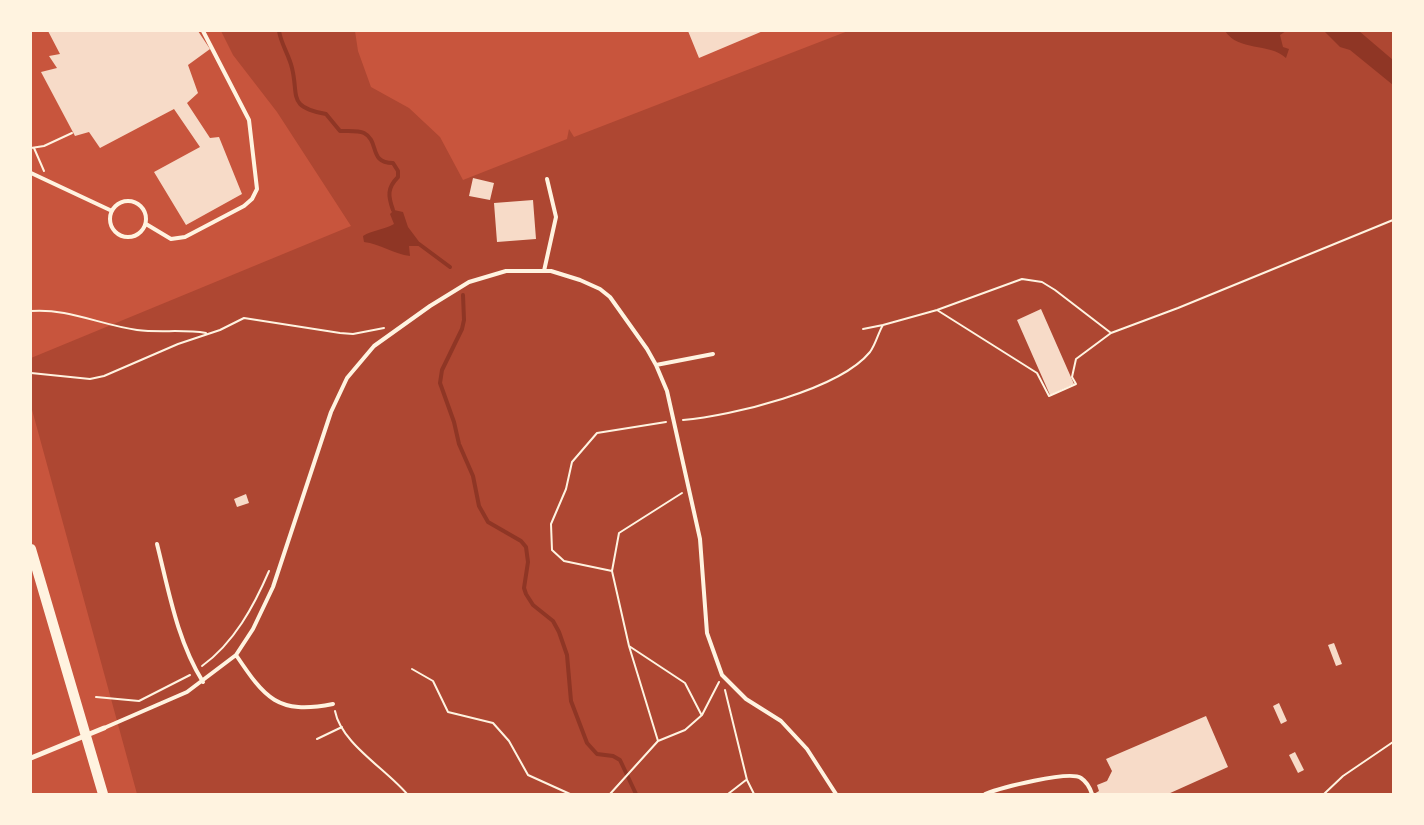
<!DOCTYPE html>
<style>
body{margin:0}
#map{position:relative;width:1424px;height:825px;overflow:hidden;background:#c8553d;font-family:"Nunito Sans",sans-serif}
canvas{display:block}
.frame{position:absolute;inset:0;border:32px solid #fff3e0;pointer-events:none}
</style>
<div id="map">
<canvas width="1424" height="825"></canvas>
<div class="frame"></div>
</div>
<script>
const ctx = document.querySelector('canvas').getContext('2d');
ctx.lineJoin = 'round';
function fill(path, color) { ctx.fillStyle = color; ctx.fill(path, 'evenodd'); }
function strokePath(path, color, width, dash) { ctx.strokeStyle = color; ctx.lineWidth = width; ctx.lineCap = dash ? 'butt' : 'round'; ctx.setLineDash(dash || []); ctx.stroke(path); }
fill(new Path2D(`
 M221 31H355L358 51 371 87 409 108 440 137 463 180 567 139 569 129 574 137 848 31H1393V794H137L31 406V358L351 226 277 112 233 55Z`), '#ae4732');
fill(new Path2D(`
 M1225 31H1286L1280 35 1283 47 1289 49 1286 58C1268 42 1239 52 1225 31Z
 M1324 31H1359L1393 60V85L1350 50 1340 47Z
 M394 210 403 212 408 227 420 243 419 246H409L410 256C394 254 380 244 364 242L363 236C372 230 384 230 394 224L390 214Z`), '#8f3625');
strokePath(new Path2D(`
 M279 31C281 44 289 55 292 68 299 96 287 107 326 114L340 131C347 131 358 130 364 133 380 141 368 163 393 163L398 171V177C387 188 388 196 393 210
 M419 244 450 267
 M463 295 464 320 462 329 442 370 440 383 454 422 459 444 473 476 479 506 488 522 521 541 526 547 528 562 524 588 526 594 533 605 553 621 559 632 567 655 571 701 587 743 597 754 613 756 620 760 636 794`), '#8f3625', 4);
fill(new Path2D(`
 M48 31H198L210 49 188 65 198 93 187 103 210 138 219 137 242 194 186 225 154 172 200 147 174 109 100 148 89 132 75 136 41 72 57 68 49 56 60 54Z
 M688 31H763L699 58Z
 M473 178 494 183 490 200 469 196Z
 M533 200 536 239 497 242 494 203Z
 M1041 309 1074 384 1050 395 1017 320Z
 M246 494 249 503 237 507 234 499Z
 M1334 643 1342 664 1336 666 1328 645Z
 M1279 703 1287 721 1281 724 1273 706Z
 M1206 716 1228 767 1168 794H1094L1099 791 1097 785 1107 781 1112 771 1106 759Z
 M1295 752 1304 770 1298 773 1289 755Z`), '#f7dbc8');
strokePath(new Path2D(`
 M31 148 44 146 72 133
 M34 148 44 171
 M937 310 1037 373 1049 396 1076 384 1072 377 1076 359 1111 333 1178 308 1393 220
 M31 311C67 308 101 325 137 330 160 333 183 329 206 333
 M863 329 883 325
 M31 373 90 379 104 376 178 344 220 330 244 318 340 333 353 334 384 328
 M683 420C731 416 839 390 870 352 876 344 878 333 883 325L937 310 1022 279 1042 282 1055 290 1111 333
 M612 571 564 561 552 550 551 524 566 489 572 462 597 433 666 422
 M629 646 685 683 701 714
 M202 666C234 643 254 606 269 571
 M412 669 433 681 448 712 493 723 509 741 528 775 570 794
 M725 690 747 780 754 794
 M96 697 139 701 190 675
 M335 711C341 743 386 769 407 794
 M317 739 342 727
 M658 741 629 646 612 571 619 533 682 493
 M610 794 658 741 685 730 702 715 719 682
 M728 794 746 780
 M1324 794 1343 776 1393 742`), '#fff3e0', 2);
strokePath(new Path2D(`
 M31 173 112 211
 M110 219a18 18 0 1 1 36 0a18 18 0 1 1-36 0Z
 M146 224 171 239 185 237 244 206 252 199 257 189 249 120 203 31
 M544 271 556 217 547 179
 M656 365 713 354
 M157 544C169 592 177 640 203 682
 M236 655C265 698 277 715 333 704
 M104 728 187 692 236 655 253 629 273 587 331 412 347 378 374 346 430 306 469 282 506 271H551L580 280 600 289 610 297 647 349 656 365 667 391 700 539 707 633 722 675 746 699 781 721 807 749 836 794
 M985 794C1000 788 1069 770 1081 778 1087 782 1090 788 1092 794`), '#fff3e0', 4);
strokePath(new Path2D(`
 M31 758 104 728`), '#fff3e0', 5);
strokePath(new Path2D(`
 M31 549 103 794`), '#fff3e0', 10);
</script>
